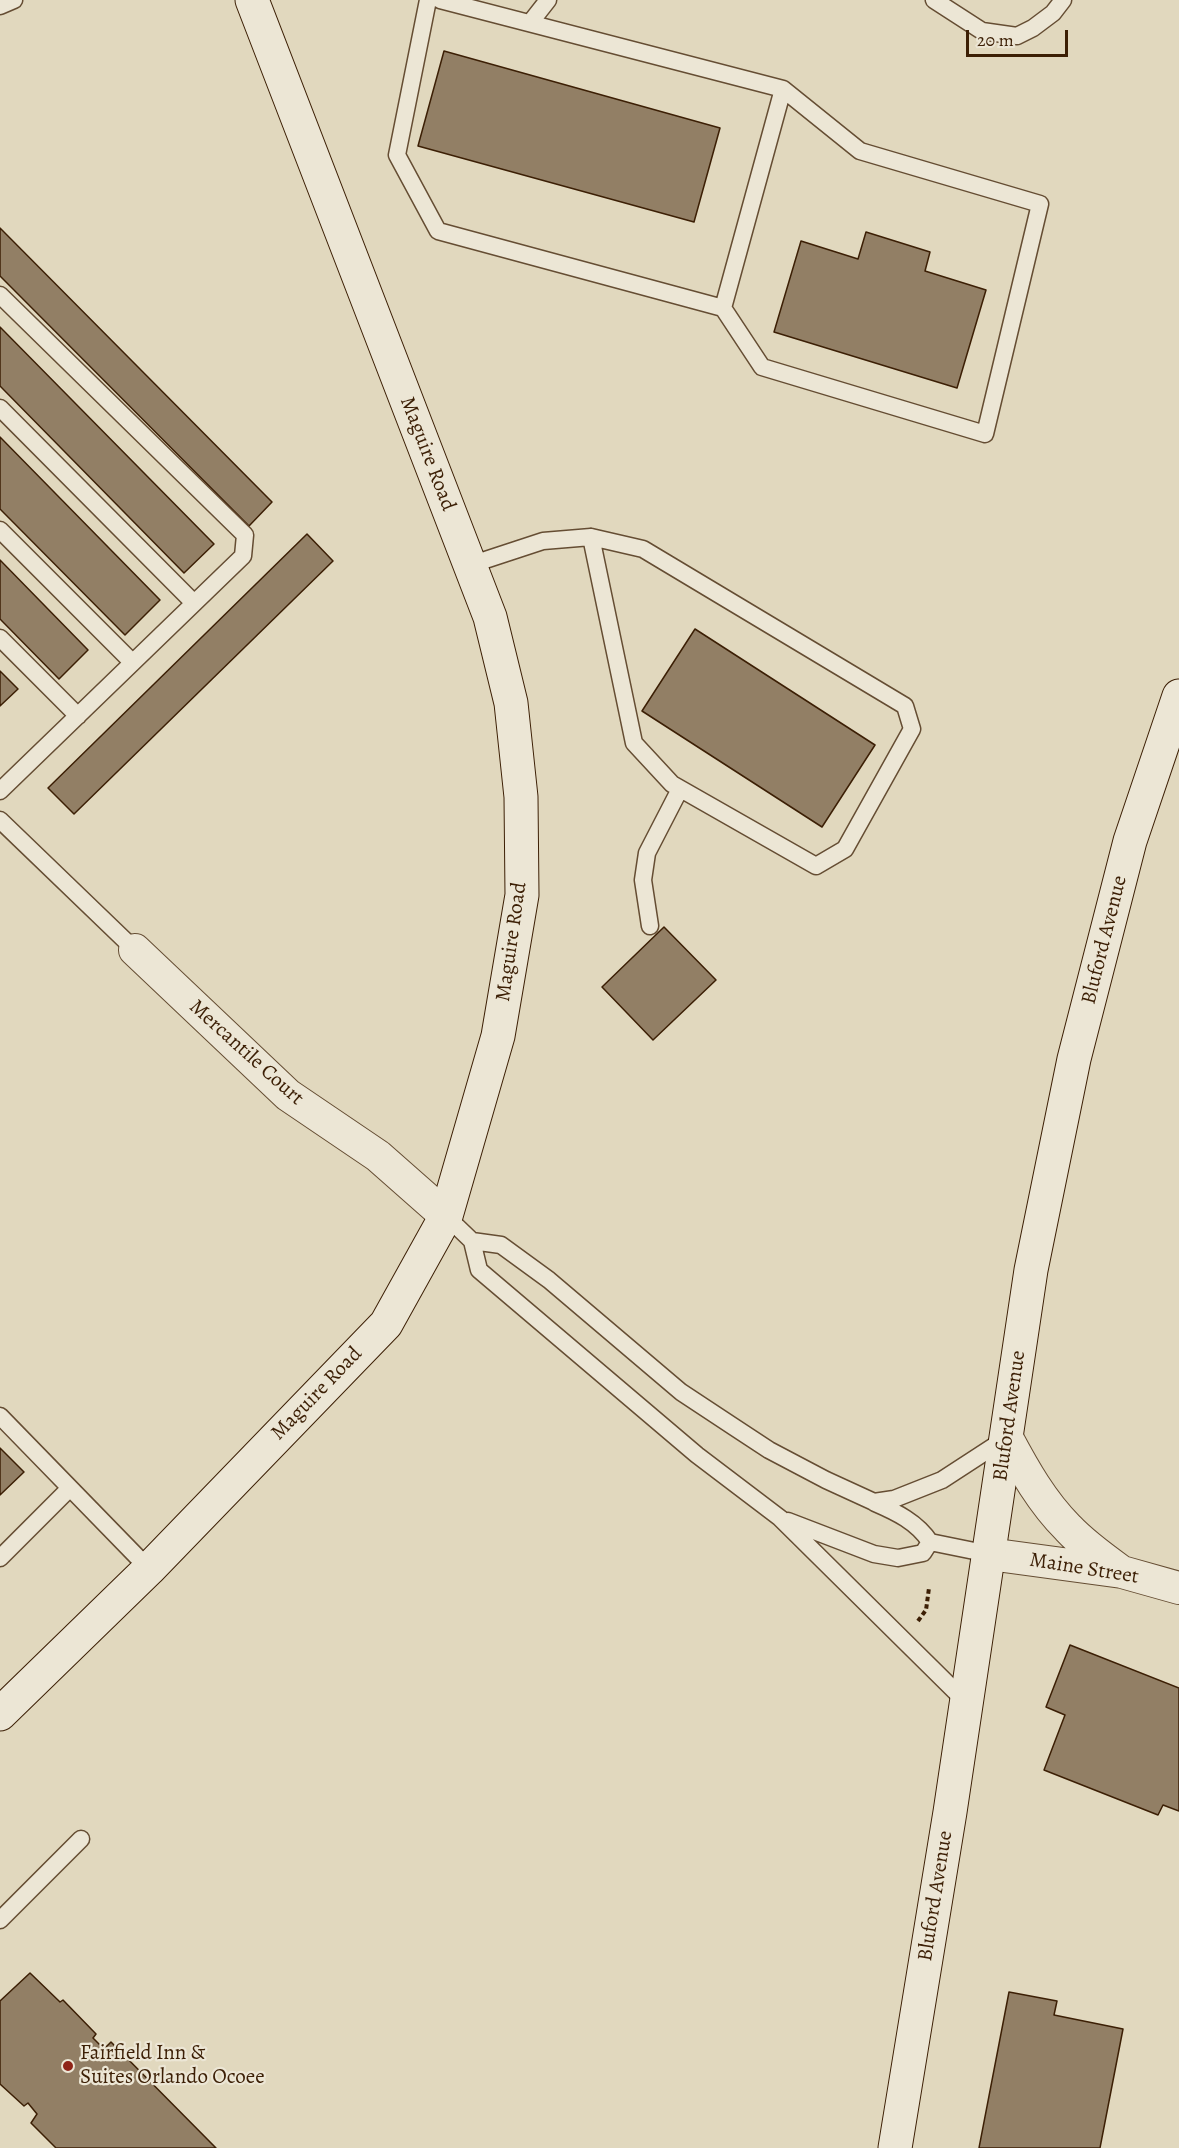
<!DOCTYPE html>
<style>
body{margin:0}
#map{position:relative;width:1179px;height:2148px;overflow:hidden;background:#e1d8be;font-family:Alegreya,serif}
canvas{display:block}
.scale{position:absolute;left:966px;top:30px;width:102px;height:27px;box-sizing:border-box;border:3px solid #3c1f05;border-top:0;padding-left:8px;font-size:18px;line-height:21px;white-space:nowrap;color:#3c1f05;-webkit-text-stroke:4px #ece6d5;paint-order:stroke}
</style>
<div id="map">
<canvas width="1179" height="2148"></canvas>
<div class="scale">20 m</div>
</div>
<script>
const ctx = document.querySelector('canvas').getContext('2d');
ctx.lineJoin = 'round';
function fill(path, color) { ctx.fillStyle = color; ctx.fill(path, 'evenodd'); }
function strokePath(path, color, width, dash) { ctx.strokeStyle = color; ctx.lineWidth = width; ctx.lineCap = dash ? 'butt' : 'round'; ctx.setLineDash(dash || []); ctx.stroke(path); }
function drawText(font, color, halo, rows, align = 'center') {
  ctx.font = font + ' Alegreya,serif'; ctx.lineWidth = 4.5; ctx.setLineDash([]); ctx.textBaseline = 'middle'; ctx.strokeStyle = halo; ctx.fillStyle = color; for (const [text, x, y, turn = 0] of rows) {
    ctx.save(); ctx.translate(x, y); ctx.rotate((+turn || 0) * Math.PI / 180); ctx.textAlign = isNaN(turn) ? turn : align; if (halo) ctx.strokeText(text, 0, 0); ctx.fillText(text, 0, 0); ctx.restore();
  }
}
const building = new Path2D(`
 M444 51 720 128 694 222 418 146Z
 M0 228 272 502 249 526 0 276Z
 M866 232 930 252 925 271 986 290 957 388 774 332 801 241 858 259Z
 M0 327 214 544 184 573 0 386Z
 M0 437 160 600 125 635 0 509Z
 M307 534 333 561 74 814 48 788Z
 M0 560 88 650 59 679 0 619Z
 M695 629 875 745 822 827 642 711Z
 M0 671 18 689 0 706Z
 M664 927 716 980 653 1040 602 987Z
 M0 1448 24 1472 0 1495Z
 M1070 1645 1179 1688V1811L1163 1805 1158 1815 1044 1770 1065 1715 1046 1707Z
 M30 1973 60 2002 63 2000 96 2034 93 2038 104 2049 111 2042 216 2148H56L31 2123 37 2114 28 2103 24 2106 0 2084V2001Z
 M1009 1992 1057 2001 1054 2015 1123 2029 1100 2148H979Z`);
fill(building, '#927f65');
strokePath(building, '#3c1f05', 1.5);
const lane = new Path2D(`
 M428 0 397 155 438 231 723 308
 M440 0 783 89 860 151 1040 204 985 434 762 367 723 308 783 89
 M934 0 982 31 1017 36 1033 28 1053 13 1063 0
 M0 6 14 0
 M530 23 548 0
 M0 295 245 535 243 556 0 791
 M0 408 194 603
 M0 530 132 662
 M470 565 543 541 591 537 643 549 905 706 912 729 845 849 816 866 672 784 634 743 591 537
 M0 638 78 716
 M0 820 135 950
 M650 926 643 880 647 853 680 789
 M446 1216 472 1241 479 1270 697 1455 780 1518 966 1702
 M472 1241 501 1245 549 1280 681 1392 734 1427 769 1450 826 1480 874 1502 894 1499 942 1480 1005 1439
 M0 1416 149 1569
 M875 1503C896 1512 917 1522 930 1542L989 1554
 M788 1521 874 1554 898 1558 923 1553 930 1542
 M0 1558 70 1488
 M0 1920 81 1839`);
const street = new Path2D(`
 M135 950 288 1095 378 1156 446 1216
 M1007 1438C1024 1470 1042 1502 1068 1528 1083 1544 1101 1557 1119 1570
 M989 1554 1122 1572 1179 1588`);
const secondary = new Path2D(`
 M0 1714 149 1569 386 1324 446 1216 498 1036 522 895 521 797 511 703 490 617 252 0
 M895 2148 950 1812 1031 1270 1074 1059 1130 841 1179 696`);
strokePath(lane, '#654d33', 19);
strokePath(street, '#654d33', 34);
strokePath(secondary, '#3c1f05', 35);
strokePath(new Path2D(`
 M918 1621 926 1610 929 1588`), '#3c1f05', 4, [4.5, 3]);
strokePath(lane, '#ece6d5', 16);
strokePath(street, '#ece6d5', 32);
strokePath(secondary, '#ece6d5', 33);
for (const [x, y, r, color] of [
 [68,2066,6,"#8f2418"]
]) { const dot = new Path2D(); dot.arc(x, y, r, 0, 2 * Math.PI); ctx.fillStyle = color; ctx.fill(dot); strokePath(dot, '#ece6d5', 2); }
drawText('21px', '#3c1f05', '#ece6d5', [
 ["Maguire Road",427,454,69],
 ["Bluford Avenue",1105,940,-76],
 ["Maguire Road",512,942,-82],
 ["Mercantile Court",246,1053,42],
 ["Maguire Road",317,1394,-46],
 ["Bluford Avenue",1010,1416,-82],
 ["Maine Street",1084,1569,9],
 ["Bluford Avenue",936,1896,-81]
]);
drawText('21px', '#3c1f05', '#ece6d5', [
 ["Fairfield Inn &",80,2054],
 ["Suites Orlando Ocoee",80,2078]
], 'left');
</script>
